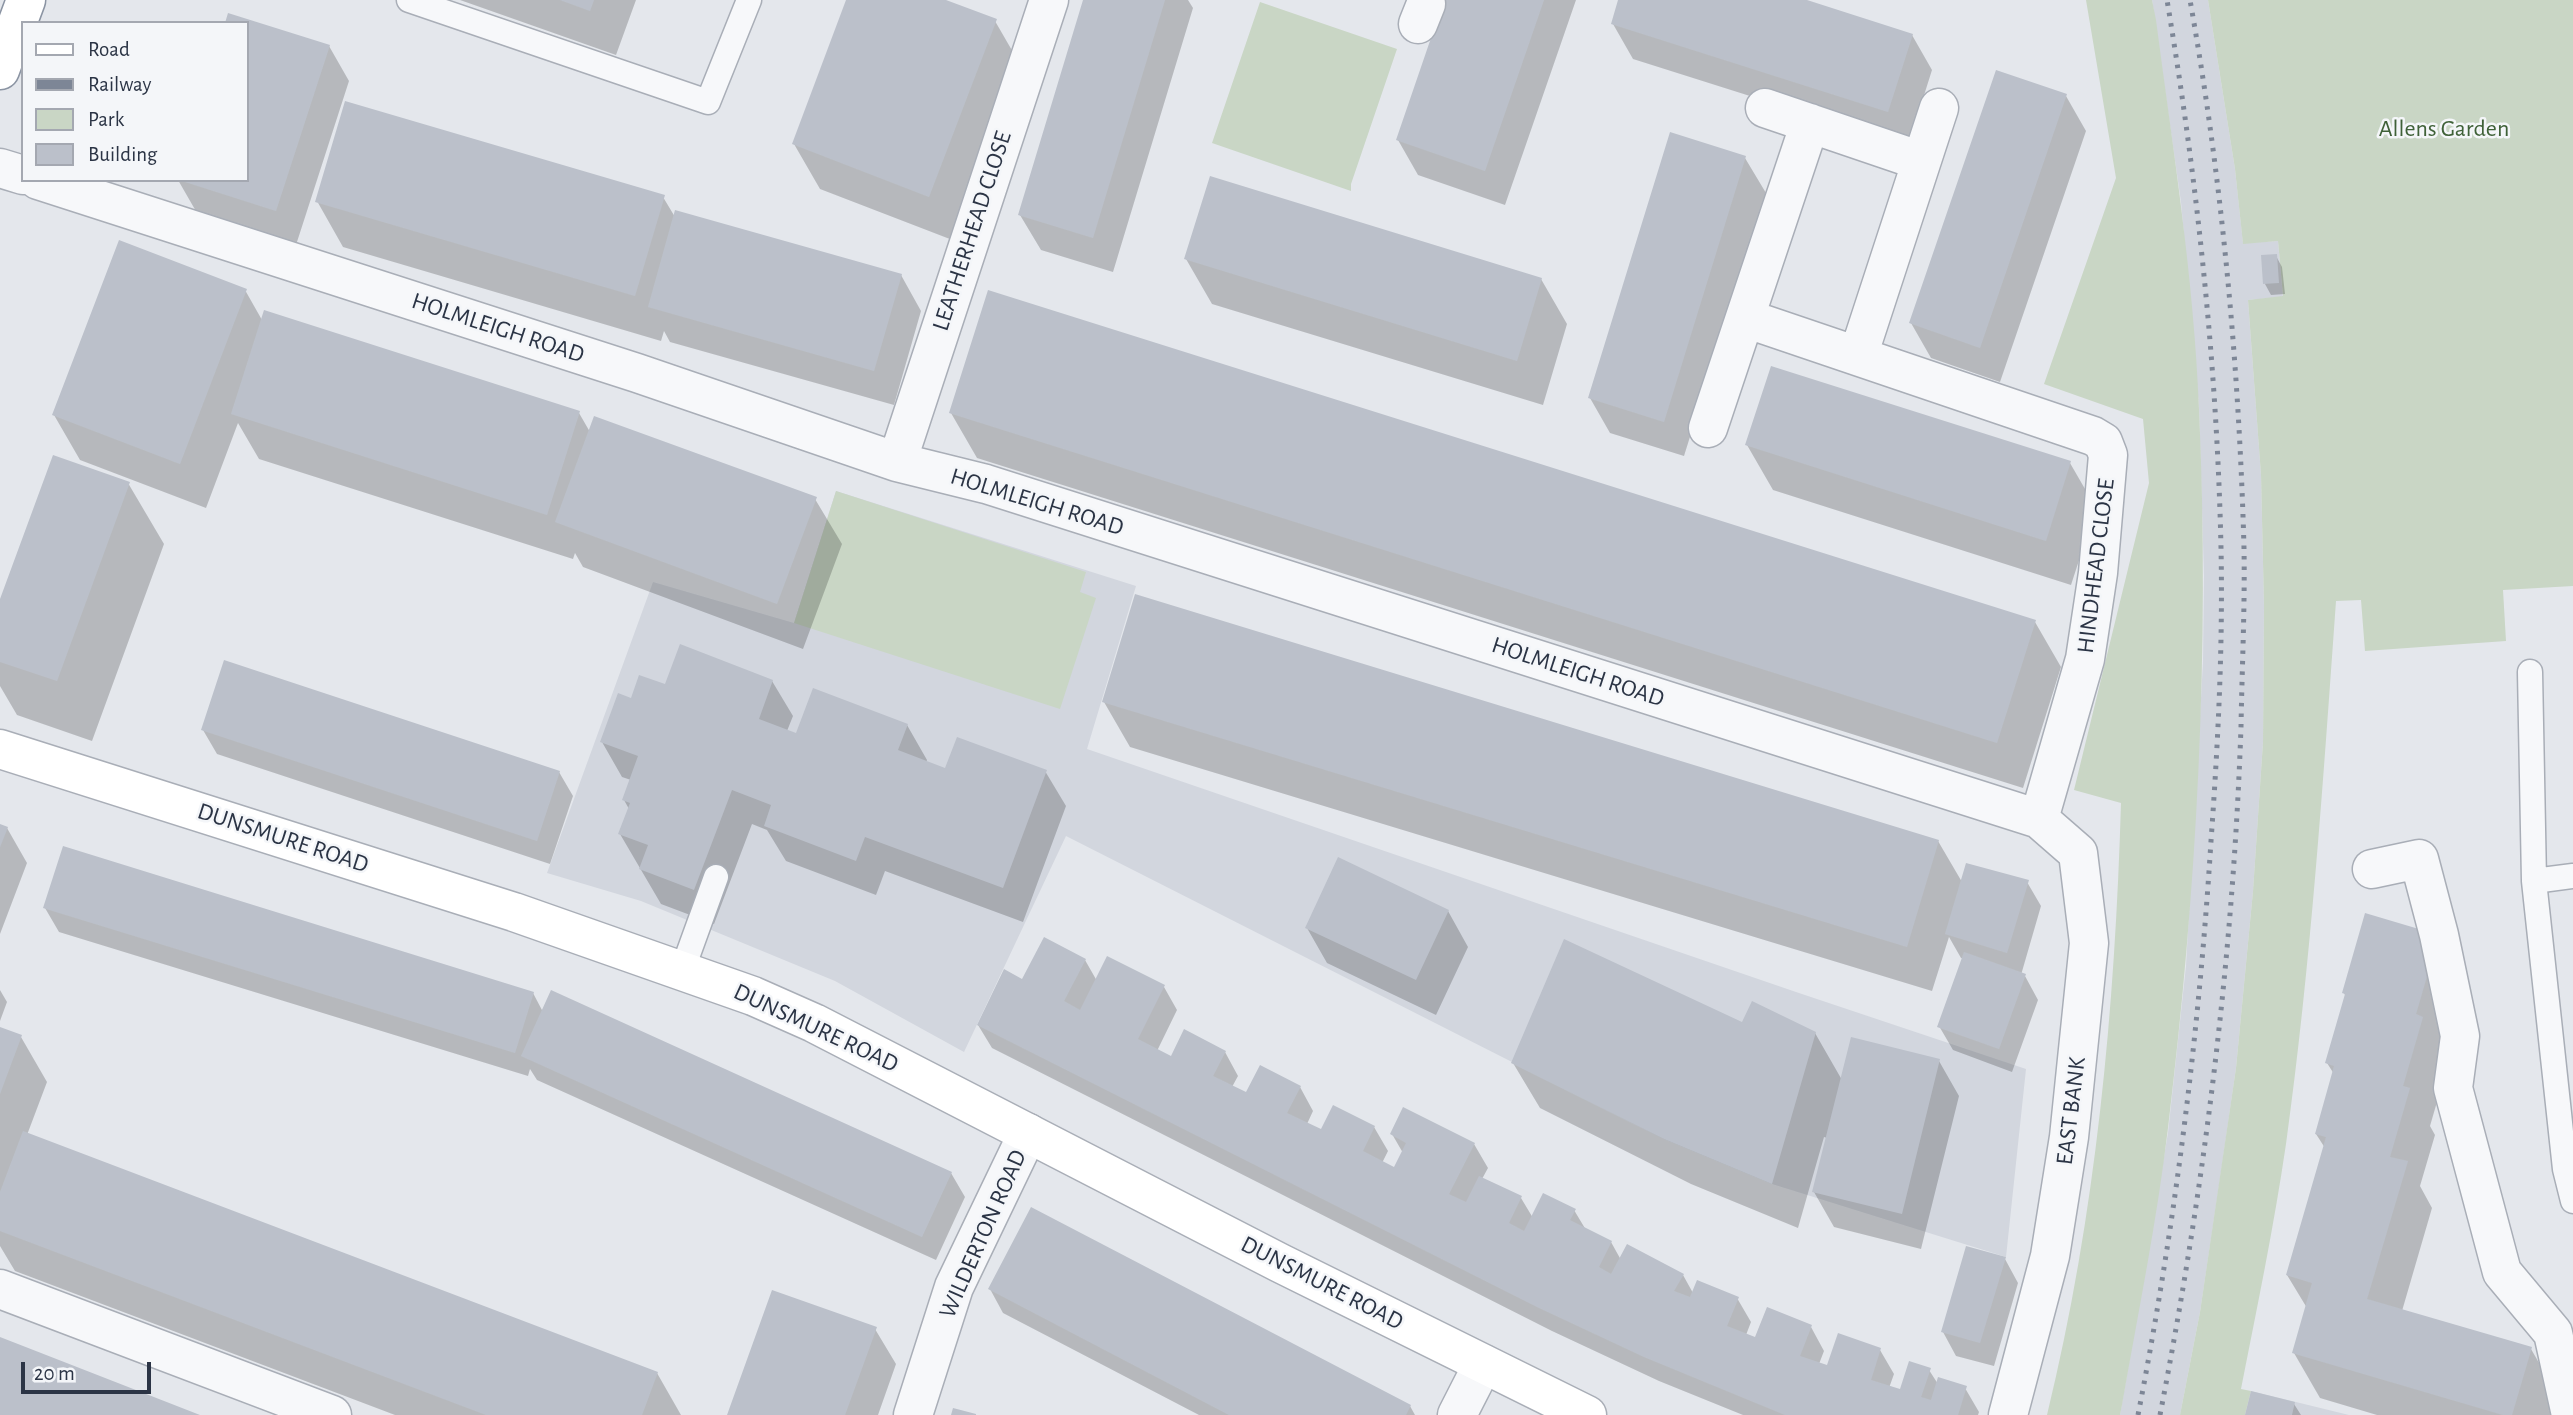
<!DOCTYPE html>
<style>
body{margin:0}
#map{position:relative;width:2573px;height:1415px;overflow:hidden;background:#e4e7ec;font-family:"Alegreya Sans",sans-serif}
canvas{display:block}
.legend{position:absolute;left:21px;top:21px;width:228px;height:161px;box-sizing:border-box;background:#f4f6f9;border:2px solid #a4a8b1;margin:0;padding:9px 12px;list-style:none;font-size:21px;color:#2b3445}
.legend li{display:flex;align-items:center;gap:14px;height:35px}
.legend b{width:35px;border:2px solid #a4a8b1}
.scale{position:absolute;left:21px;top:1362px;width:130px;height:32px;box-sizing:border-box;border:4px solid #2b3445;border-top:0;padding-left:9px;font-size:21px;line-height:24px;white-space:nowrap;color:#2b3445;-webkit-text-stroke:5px #f4f6f9;paint-order:stroke}
</style>
<div id="map">
<canvas width="2573" height="1415"></canvas>
<ul class="legend">
<li><b style="height:9px;background:#fff"></b>Road</li>
<li><b style="height:9px;background:#7d8696"></b>Railway</li>
<li><b style="height:19px;background:#c9d6c5"></b>Park</li>
<li><b style="height:19px;background:#bbc0ca"></b>Building</li>
</ul>
<div class="scale">20 m</div>
</div>
<script>
const ctx = document.querySelector('canvas').getContext('2d');
ctx.lineJoin = 'round';
function fill(path, color) { ctx.fillStyle = color; ctx.fill(path, 'evenodd'); }
function strokePath(path, color, width, dash) { ctx.strokeStyle = color; ctx.lineWidth = width; ctx.lineCap = dash ? 'butt' : 'round'; ctx.setLineDash(dash || []); ctx.stroke(path); }
function drawText(font, color, halo, rows, align = 'center') {
  ctx.font = font + ' "Alegreya Sans",sans-serif'; ctx.lineWidth = 5; ctx.setLineDash([]); ctx.textBaseline = 'middle'; ctx.strokeStyle = halo; ctx.fillStyle = color; for (const [text, x, y, turn = 0] of rows) {
    ctx.save(); ctx.translate(x, y); ctx.rotate((+turn || 0) * Math.PI / 180); ctx.textAlign = isNaN(turn) ? turn : align; if (halo) ctx.strokeText(text, 0, 0); ctx.fillText(text, 0, 0); ctx.restore();
  }
}
fill(new Path2D(`
 M2152 0H2208L2235 169 2243 243 2278 241 2283 297 2248 300 2261 475 2264 606 2263 742 2253 891 2236 1068 2220 1179 2200 1312 2180 1415H2120L2168 1133 2186 966 2203 662 2204 576 2199 407 2181 202Z
 M836 491 1136 586 1087 749 1796 992 2026 1069 2006 1257 1772 1184 1664 1139 1066 836 964 1052 835 981 641 901 547 873 653 582 794 623Z
 M2251 1391 2349 1415H2245Z`), '#d2d6de');
fill(new Path2D(`
 M2086 0H2152L2156 20C2173 149 2194 279 2199 409 2210 649 2197 890 2168 1128 2157 1221 2138 1313 2122 1405L2120 1415H2047C2096 1215 2115 1009 2121 803L2074 790 2149 483 2143 419 2044 384 2116 178Z
 M2208 0H2573V586L2503 590 2506 641 2365 651 2361 600 2336 601C2323 782 2311 964 2286 1144 2274 1226 2257 1308 2241 1389L2251 1391 2245 1415H2180L2200 1312 2236 1068 2253 891 2263 742 2264 606 2261 475 2248 300 2283 296 2278 241 2243 244 2235 169Z
 M1260 2 1397 49 1351 184V191L1212 143Z
 M836 491 1086 572 1080 592 1096 598 1060 709 794 623Z`), '#c9d6c5');
fill(new Path2D(`
 M460 0H636L616 55Z
 M848 0H941L995 21 1021 66 955 241 820 189 794 144Z
 M1085 0H1188L1193 8 1113 272 1041 250 1020 215Z
 M1446 0H1576L1505 205 1418 175 1398 140Z
 M1620 0H1801L1912 35 1932 70 1908 146 1633 59 1613 24Z
 M247 23 329 46 349 81 296 245 197 213 178 180H247Z
 M2066 96 2086 131 2000 382 1931 358 1911 323Z
 M1745 158 1766 193 1684 456 1610 433 1590 398Z
 M663 197 675 217 901 275 921 311 894 405 670 342 664 331 661 341 343 247 317 201Z
 M2276 256 2282 267 2285 294 2271 295 2265 284Z
 M1186 259 1541 279 1567 324 1543 405 1212 304Z
 M245 290 262 320 579 413 590 432 815 499 842 544 803 649 583 567 575 553 573 559 259 459 238 423 206 508 80 460 54 415Z
 M951 413 2035 622 2061 667 2023 788 977 458Z
 M1747 445 2070 463 2096 508 2071 585 1773 490Z
 M128 483 164 544 92 741 17 715 0 686V604Z
 M772 681 793 716 787 731 797 735 907 725 927 760 926 763 946 770 1045 771 1066 806 1023 922 885 871 876 895 786 861 767 830 752 824 714 924 661 904 620 834 629 809 624 800 631 780 622 777 602 742 632 700 666 687Z
 M1104 702 1938 841 1962 882H2027L2041 906 2021 975 2025 976 2038 1000 2012 1072 1953 1050 1939 1026 1964 959 1961 958 1949 937 1932 991 1130 747Z
 M203 730 559 772 573 796 550 864 217 754Z
 M0 826 7 828 27 863 0 934Z
 M45 908 533 993 543 1012 951 1173 965 1197 936 1260 537 1080 530 1069 528 1076 59 932Z
 M1448 911 1468 947 1436 1015 1327 963 1307 928Z
 M2438 937 2448 1064 2430 1126 2435 1135 2420 1186 2432 1208 2402 1311 2531 1349 2557 1394 2551 1415H2377L2320 1398 2294 1353 2307 1308 2287 1275 2325 1148 2316 1134 2334 1074 2327 1063 2346 997 2344 993Z
 M1085 960 1097 981 1164 987 1177 1010 1157 1051 1172 1058 1225 1052 1238 1076 1232 1087 1247 1095 1300 1087 1313 1111 1307 1124 1321 1132 1374 1127 1388 1151 1382 1163 1395 1169 1403 1153 1392 1134 1474 1144 1488 1168 1482 1179 1521 1198 1533 1218 1574 1210 1586 1230 1611 1242 1621 1260 1683 1275 1693 1293 1737 1298 1751 1322 1746 1335 1756 1339 1811 1327 1824 1351 1819 1364 1828 1367 1880 1350 1894 1374 1889 1388 1901 1391 1929 1370 1938 1384 1965 1388 1979 1412 1978 1415H1743L1659 1381 1552 1331 992 1048 978 1025 1023 981Z
 M0 990 7 1002 0 1021Z
 M1743 1024 1815 1033 1842 1080 1939 1061 1959 1096 1921 1249 1834 1227 1814 1192 1827 1138 1824 1137 1798 1228 1691 1184 1540 1108 1513 1063Z
 M0 1029 21 1037 47 1082 27 1135 657 1373 681 1415H395L15 1271 0 1246Z
 M2005 1259 2018 1283 1994 1366 1956 1356 1943 1332Z
 M990 1289 1410 1406 1415 1415H1199L1003 1313Z
 M875 1329 896 1364 878 1415H729Z
 M2294 1404 2301 1415H2247Z`), '#0003');
fill(new Path2D(`
 M560 0H594L590 11Z
 M846 0H946L997 19 929 197 792 144Z
 M1083 0H1165L1093 238 1018 215Z
 M1444 0H1544L1485 171 1396 140Z
 M1618 0H1807L1913 34 1888 112 1611 24Z
 M228 13 330 45 276 211 182 181 247 180V23H225Z
 M1996 70 2067 94 1980 348 1909 323Z
 M345 101 665 195 635 296 315 202Z
 M1670 132 1746 156 1664 422 1588 398Z
 M1210 176 1542 278 1517 361 1184 259Z
 M675 210 902 274 874 371 648 307Z
 M119 240 247 289 180 464 52 415Z
 M2277 254 2279 283 2263 284 2261 255Z
 M988 290 2036 620 1997 743 949 413Z
 M264 310 580 411 547 515 231 414Z
 M1771 366 2071 461 2046 541 1745 445Z
 M594 416 817 497 777 604 555 522Z
 M53 455 130 482 57 681 0 662V599Z
 M1135 594 1939 840 1907 947 1102 702Z
 M680 644 773 680 759 719 796 733 813 688 908 724 898 750 945 768 957 737 1047 770 1003 888 865 837 856 861 764 826 771 805 732 790 694 890 639 869 648 845 618 834 630 803 622 800 638 756 600 742 618 693 631 698 639 675 665 684Z
 M224 660 560 771 537 841 201 730Z
 M0 824 8 827 0 847Z
 M63 846 534 992 515 1053 43 908Z
 M1338 857 1449 910 1416 980 1305 928Z
 M1966 863 2029 880 2007 953 1945 934Z
 M2365 913 2439 935 2416 1014 2423 1017 2403 1086 2410 1088 2390 1157 2408 1161 2367 1299 2532 1347 2512 1415H2503L2292 1353 2312 1283 2286 1275 2326 1137 2315 1134 2334 1066 2325 1063 2345 994 2342 993Z
 M1044 937 1086 959 1064 1001 1080 1010 1107 956 1165 985 1138 1039 1171 1056 1184 1029 1226 1051 1213 1076 1246 1092 1260 1065 1301 1086 1287 1113 1321 1129 1333 1105 1375 1126 1363 1151 1394 1167 1406 1143 1390 1134 1403 1107 1475 1143 1449 1194 1453 1196 1466 1202 1479 1176 1522 1196 1509 1223 1524 1231 1543 1193 1576 1209 1570 1220 1612 1241 1599 1267 1611 1274 1627 1244 1684 1274 1674 1291 1690 1297 1697 1280 1739 1297 1727 1326 1755 1337 1767 1307 1812 1325 1800 1356 1827 1365 1838 1333 1881 1348 1871 1380 1900 1389 1909 1361 1931 1368 1921 1397 1931 1400 1938 1377 1967 1386 1958 1415H1785L1644 1357 1537 1307 977 1025 1004 969 1022 979Z
 M1564 939 1742 1022 1752 1001 1816 1032 1772 1184 1664 1139 1511 1063Z
 M1964 952 2026 974 1999 1049 1937 1027Z
 M551 990 952 1172 922 1237 521 1056Z
 M0 1027 22 1035 0 1094Z
 M1851 1037 1940 1059 1902 1214 1812 1192Z
 M23 1131 658 1372 642 1415H486L0 1231V1192Z
 M1031 1207 1411 1405 1406 1415H1229L988 1289Z
 M1966 1246 2006 1257 1980 1343 1941 1332Z
 M772 1290 877 1327 845 1415H727Z
 M0 1337 200 1415H0Z
 M2251 1391 2295 1402 2292 1415H2245Z
 M953 1408 976 1414V1415H951Z`), '#bbc0ca');
const lane = new Path2D(`
 M409 0 708 102 749 0
 M2530 672 2534 881 2565 1169 2573 1201
 M2534 881 2573 876
 M682 971 716 877`);
const street = new Path2D(`
 M1418 24 1426 4
 M1765 108 1921 161
 M0 168 23 175
 M38 180 637 373 897 462 986 484 2039 819 2078 853 2089 943 2069 1137 2050 1256 2008 1415
 M1745 318 2093 436 2103 442 2108 455 2098 573 2085 659 2039 819
 M1858 356 1939 108
 M1708 428 1810 123
 M897 462 1049 0
 M2372 869 2419 859 2439 935 2460 1036 2453 1088 2502 1272 2553 1333 2571 1415
 M0 1289 332 1415
 M913 1415 954 1287 1028 1133
 M1457 1415 1483 1364`);
const secondary = new Path2D(`
 M0 749 514 912 753 996 814 1023 1280 1263 1587 1415`);
const highway = new Path2D(`
 M0 70 26 0`);
strokePath(lane, '#a9aeb7', 27);
strokePath(street, '#a9aeb7', 41);
strokePath(secondary, '#a9aeb7', 41);
strokePath(highway, '#8b94a3', 41);
strokePath(lane, '#f7f8fa', 24);
strokePath(street, '#f7f8fa', 38);
strokePath(secondary, '#fff', 38);
strokePath(highway, '#fff', 38);
strokePath(new Path2D(`
 M2138 1415C2175 1225 2199 1033 2211 841 2218 743 2223 646 2221 548 2217 365 2197 180 2167 0
 M2160 1415C2204 1188 2233 958 2241 727 2242 667 2245 607 2244 548 2239 365 2222 180 2190 0`), '#7d8696', 5, [3.5, 7]);
drawText('24px', '#3f6138', '#f4f6f9', [
 ["Allens Garden",2444,129]
]);
drawText('24px', '#2b3445', '#f4f6f9', [
 ["LEATHERHEAD CLOSE",972,231,-72],
 ["HOLMLEIGH ROAD",498,328,18],
 ["HOLMLEIGH ROAD",1037,502,17],
 ["HINDHEAD CLOSE",2096,566,-83],
 ["HOLMLEIGH ROAD",1578,672,18],
 ["DUNSMURE ROAD",283,838,18],
 ["DUNSMURE ROAD",816,1028,25],
 ["EAST BANK",2071,1111,-83],
 ["WILDERTON ROAD",983,1234,-66],
 ["DUNSMURE ROAD",1322,1283,27]
]);
</script>
